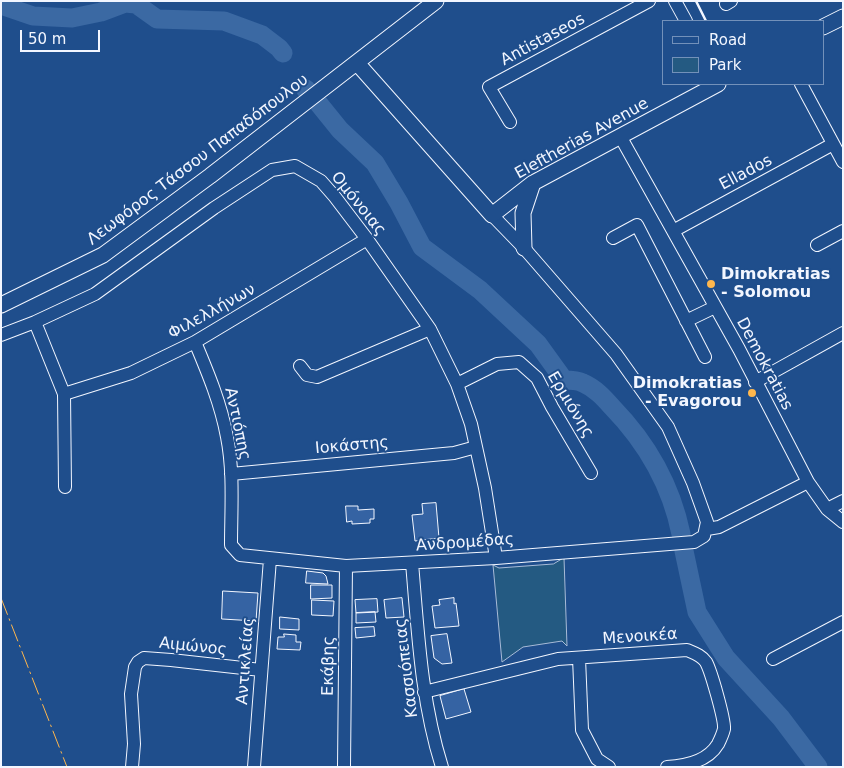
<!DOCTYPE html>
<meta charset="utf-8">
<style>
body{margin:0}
#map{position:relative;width:844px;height:768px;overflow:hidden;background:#1f4e8c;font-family:"DejaVu Sans",sans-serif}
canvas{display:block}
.frame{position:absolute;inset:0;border:2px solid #f2f6ff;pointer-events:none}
.legend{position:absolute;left:662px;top:20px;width:162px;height:65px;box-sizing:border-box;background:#1f4e8c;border:1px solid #7391ba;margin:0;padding:6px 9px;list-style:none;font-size:15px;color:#f2f6ff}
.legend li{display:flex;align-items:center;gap:10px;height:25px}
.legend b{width:25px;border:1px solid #7391ba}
.scale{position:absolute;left:20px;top:30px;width:80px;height:22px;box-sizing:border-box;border:2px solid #f2f6ff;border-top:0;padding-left:6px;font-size:15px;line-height:18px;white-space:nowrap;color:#f2f6ff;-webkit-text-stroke:4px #1f4e8c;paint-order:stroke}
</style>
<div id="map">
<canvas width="844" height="768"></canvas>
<div class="frame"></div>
<ul class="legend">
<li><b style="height:6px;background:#1f4e8c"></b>Road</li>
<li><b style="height:14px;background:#245a82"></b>Park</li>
</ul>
<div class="scale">50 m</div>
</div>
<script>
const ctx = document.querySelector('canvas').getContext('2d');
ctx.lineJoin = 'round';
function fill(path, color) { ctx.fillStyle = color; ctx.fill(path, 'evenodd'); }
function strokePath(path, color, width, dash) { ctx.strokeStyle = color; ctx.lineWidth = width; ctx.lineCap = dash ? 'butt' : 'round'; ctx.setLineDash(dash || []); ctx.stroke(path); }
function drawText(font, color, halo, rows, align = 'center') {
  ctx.font = font + ' "DejaVu Sans",sans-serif'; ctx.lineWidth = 4; ctx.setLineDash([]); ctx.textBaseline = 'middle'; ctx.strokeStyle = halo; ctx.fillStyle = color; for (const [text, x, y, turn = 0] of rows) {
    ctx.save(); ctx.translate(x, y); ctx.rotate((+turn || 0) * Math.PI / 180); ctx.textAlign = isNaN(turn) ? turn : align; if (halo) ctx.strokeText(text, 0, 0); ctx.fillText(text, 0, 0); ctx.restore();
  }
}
const green = new Path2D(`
 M564 558 567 646 562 641 523 647 502 662 493 565 499 568 553 564Z`);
fill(green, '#245a82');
strokePath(green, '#a8bbd7', 1);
strokePath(new Path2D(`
 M1 5 33 16 72 18 101 12 125 3 136 4 157 19 224 21 262 35 279 48 283 53
 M306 89V90
 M319 104 340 130 375 163 399 203 422 247 480 290 538 344 564 380C570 380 577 380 583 383 595 388 604 398 612 407 647 443 671 485 681 534
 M684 551 697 612 726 658 781 718 818 767`), '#3b69a3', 19);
const building = new Path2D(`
 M436 503 439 538 415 541 412 515 423 514 422 504Z
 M346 506H358V510L374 509V519H370V523L352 524V521L347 522Z
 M307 571 323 573 326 576 328 584 306 583Z
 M311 585H332V598L311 599Z
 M223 591 258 593 256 621 222 619Z
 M402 598 404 617 386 618 384 600Z
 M454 598V604L456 603 459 626 435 628 432 606 440 605 439 600Z
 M377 599 378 612 356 613 355 600Z
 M312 600 334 601 333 616 312 615Z
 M375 612 376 622 356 623V613Z
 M280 617 299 619V630L280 629Z
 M374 627 375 636 356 638 355 628Z
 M284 634 296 635V642H301L300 650 277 649 278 637H284Z
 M447 634 452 663 442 664 434 658 431 636Z
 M464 689 471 712 446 719 440 696Z`);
fill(building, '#3563a3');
strokePath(building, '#f2f6ff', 1);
const minor = new Path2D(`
 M675 1 686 21
 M726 4 731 1
 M801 84 843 162
 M510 122 489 87 649 1
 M620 136 739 349 808 482 827 509 843 522
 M673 231 833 144
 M613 238 637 225 705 357
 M817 245 843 231
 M686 321 715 307
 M35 322 64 394 65 487
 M1 335 35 322 95 294 214 208 272 170 295 166 321 181 335 197 367 239 430 329 457 384 471 424 485 488 496 558
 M195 342C208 373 221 404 227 437 234 472 231 510 231 545L240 555 346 566 496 558 694 542 704 536 707 522 693 483 668 427 616 354 524 248 492 215
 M300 366 307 375 317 377 430 329
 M755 382 843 333
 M457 384 497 364 519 362 537 378 552 407 591 473
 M64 394 131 373 195 342 367 239
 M231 474 454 453 476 447
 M827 509 843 501
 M707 529 719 527 808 482
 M412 563C418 632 421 701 442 767
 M579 658 582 730 597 759 609 767
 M773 659 843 622
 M424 692 558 659 687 650C694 653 701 655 706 662 711 671 725 720 724 729 723 733 720 740 718 744 708 761 685 766 667 767
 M344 766 346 566
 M132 767 134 744 131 694 135 667 138 662 144 658 171 660 261 670
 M254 767 270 559`);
const major = new Path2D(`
 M823 27 843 17
 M357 63 492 215 533 183 718 84
 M524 248 523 213 533 183
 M1 305 103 255 210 176 436 1`);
strokePath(minor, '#f2f6ff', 14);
strokePath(major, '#f2f6ff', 17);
strokePath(minor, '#1f4e8c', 12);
strokePath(major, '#1f4e8c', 15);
strokePath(new Path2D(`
 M696 1 706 21`), '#f2f6ff', 2.5);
strokePath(new Path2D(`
 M1 598 67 767`), '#ffb74d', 1, [18, 4, 2.5, 4]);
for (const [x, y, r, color] of [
 [711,284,5,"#ffb74d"],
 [752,393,5,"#ffb74d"]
]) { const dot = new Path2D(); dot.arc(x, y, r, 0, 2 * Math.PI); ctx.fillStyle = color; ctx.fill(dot); strokePath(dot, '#1f4e8c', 2); }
drawText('16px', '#f2f6ff', '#1f4e8c', [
 ["Antistaseos",543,40,-28],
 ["Eleftherias Avenue",582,139,-29],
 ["Λεωφόρος Τάσσου Παπαδόπουλου",198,160,-37],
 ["Ellados",746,173,-28],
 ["Ομόνοιας",358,204,51],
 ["Φιλελλήνων",212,312,-29],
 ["Demokratias",764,364,62],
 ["Ερμιόνης",570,405,59],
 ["Αντιόπης",237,424,78],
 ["Ιοκάστης",352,446,-5],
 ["Ανδρομέδας",465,543,-4],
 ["Μενοικέα",640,637,-4],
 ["Αιμώνος",193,647,6],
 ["Αντικλείας",246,661,-86],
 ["Εκάβης",329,666,-89],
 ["Κασσιόπειας",407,668,-97]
]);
drawText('bold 16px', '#f2f6ff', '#1f4e8c', [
 ["Dimokratias",721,275],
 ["- Solomou",721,293],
 ["Dimokratias",742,384,"right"],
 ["- Evagorou",742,402,"right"]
], 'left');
</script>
